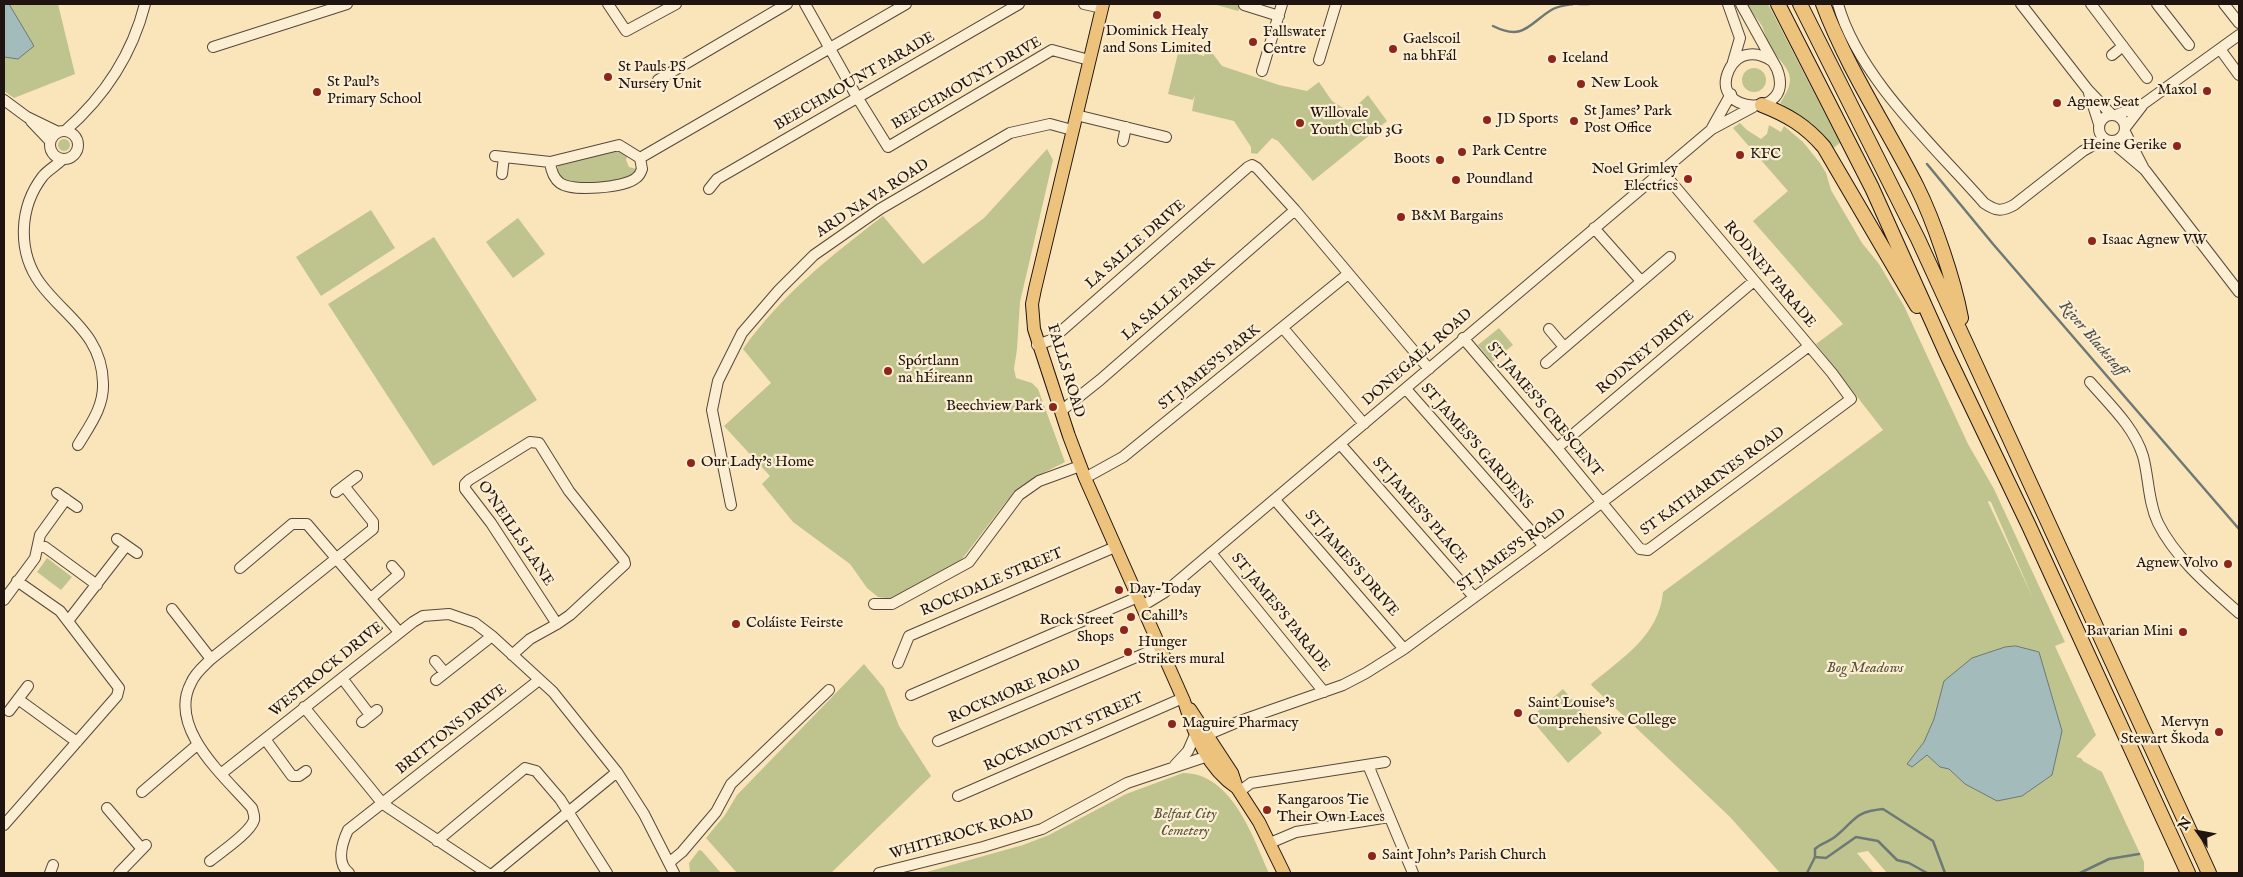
<!DOCTYPE html>
<meta charset="utf-8">
<style>
body{margin:0}
#map{position:relative;width:2243px;height:877px;overflow:hidden;background:#fae5ba;font-family:"IM FELL English",serif}
canvas{display:block}
.frame{position:absolute;inset:0;border:5px solid #1f140f;pointer-events:none}
.north{position:absolute;left:2173px;top:807px;width:50px;height:50px;-webkit-text-stroke:4px #fceed2;paint-order:stroke;rotate:302deg;font-size:14px;font-weight:700;line-height:20px;text-align:center;color:#1f140f}
.north::after{content:'';display:block;margin:auto;width:18px;height:22px;background:#1f140f;clip-path:polygon(50% 0,100% 100%,50% 72%,0 100%)}
</style>
<div id="map">
<canvas width="2243" height="877"></canvas>
<div class="frame"></div>
<div class="north">N</div>
</div>
<script>
const ctx = document.querySelector('canvas').getContext('2d');
ctx.lineJoin = 'round';
function fill(path, color) { ctx.fillStyle = color; ctx.fill(path, 'evenodd'); }
function strokePath(path, color, width, dash) { ctx.strokeStyle = color; ctx.lineWidth = width; ctx.lineCap = dash ? 'butt' : 'round'; ctx.setLineDash(dash || []); ctx.stroke(path); }
function drawText(font, color, halo, rows, align = 'center') {
  ctx.font = font + ' "IM FELL English",serif'; ctx.lineWidth = 4.5; ctx.setLineDash([]); ctx.textBaseline = 'middle'; ctx.strokeStyle = halo; ctx.fillStyle = color; for (const [text, x, y, turn = 0] of rows) {
    ctx.save(); ctx.translate(x, y); ctx.rotate((+turn || 0) * Math.PI / 180); ctx.textAlign = isNaN(turn) ? turn : align; if (halo) ctx.strokeText(text, 0, 0); ctx.fillText(text, 0, 0); ctx.restore();
  }
}
fill(new Path2D(`
 M4 4H58L75 74 14 98 4 91Z
 M1213 4H1242L1238 11Z
 M1746 4H1768L1840 143 1832 149 1811 123 1780 103C1802 72 1783 69 1769 45 1766 39 1765 32 1762 26 1757 18 1751 12 1746 4Z
 M1207 46 1222 66 1279 85 1307 91 1319 82 1332 101 1350 112 1368 95 1387 121 1313 181 1278 141 1272 138 1257 154 1251 153V147L1234 121 1192 111 1195 94 1193 100 1168 94 1179 49 1204 56Z
 M1742 80a12 12 0 1 1 24 0a12 12 0 1 1-24 0Z
 M1740 123 1747 130 1761 139 1767 134 1769 125 1781 132 1784 126 1803 142 1820 163 1826 173 1831 190 1862 243 1879 264 1904 306 1968 444 1994 489 2065 642 2055 646 2096 735 2076 757 2081 758 2083 761 2102 772 2144 862V873H1887L1868 851 1857 853 1874 873H1780L1730 817 1592 686 1591 684C1622 658 1659 636 1663 592L1883 430 1816 344 1843 324 1753 221 1788 191 1733 128ZM1988 501 1991 502 2033 598 1988 502Z
 M58 145a6 6 0 1 1 12 0a6 6 0 1 1-12 0Z
 M1047 149 1053 160 1020 302 1017 349 1014 369 1016 378 1032 383 1038 389 1065 462 1037 476 1021 487 1005 503 959 563 894 599 878 597 867 588 850 564 793 522 762 484 770 476 724 426 771 383 743 349C781 295 832 255 883 216L923 264 984 218Z
 M620 150 628 154 626 160 629 167 637 169C629 187 584 184 568 182L558 174V165Z
 M371 210 395 248 321 296 296 257Z
 M518 218 545 254 513 278 486 242Z
 M434 237 537 400 433 466 328 304Z
 M1499 328 1513 345 1492 362 1478 345Z
 M47 558 72 577 61 590 37 572Z
 M864 664 884 688 899 726 931 776 831 873H737L706 838 725 815 737 795Z
 M1563 689 1602 733 1568 763 1530 718Z
 M1183 773C1232 773 1253 837 1269 873H923L1023 845 1049 835 1126 794Z
 M699 850 702 851 721 873H690L689 863Z`), '#bfc48f');
const water = new Path2D(`
 M4 4H9L34 46 18 59 4 57Z
 M2016 646 2039 652 2062 731 2052 775 2022 796 1997 801 1965 784 1949 769 1940 767 1927 755 1912 767 1907 764 1924 742 1934 719 1944 681 1972 658 2005 647Z`);
fill(water, '#a3bcbb');
strokePath(water, '#6e7976', 1);
strokePath(new Path2D(`
 M1579 4H1589
 M1493 26C1525 42 1530 22 1553 9 1559 6 1567 5 1573 4
 M1927 164 1993 244 2239 529
 M1815 857 1826 858 1856 837 1878 841 1897 860 1909 863 1927 873
 M1807 873 1815 857V849C1821 843 1829 842 1836 836 1856 820 1853 812 1883 809L1933 841 1945 873
 M2080 873 2109 859 2139 854`), '#6e7976', 2.5);
const minor = new Path2D(`
 M608 4 626 31 676 4
 M805 4 857 97 888 147 1052 50 1089 60
 M1084 4 1102 8
 M1728 4 1740 38 1733 62
 M1741 4 1777 69C1797 120 1708 115 1729 70 1738 51 1757 51 1772 61
 M1838 4C1858 77 1935 147 1984 203 1996 211 2001 212 2014 205L2083 151 2104 139
 M2021 4 2088 90 2112 115
 M2091 4 2147 78
 M2157 4 2189 45
 M2224 4 2239 23
 M1244 5 1279 16
 M213 47 347 4
 M2220 49 2239 75
 M2112 55 2123 46
 M1319 60 1336 4
 M1262 71 1282 4
 M658 80 787 4
 M2089 93 2099 124
 M4 100 27 117 58 132
 M2099 128a13 13 0 1 1 26 0a13 13 0 1 1-26 0Z
 M1076 115 1166 137
 M2116 115 2142 105 2239 35
 M31 121 50 141
 M1712 128 1731 94
 M2125 128 2142 106
 M50 145a14 14 0 1 1 28 0a14 14 0 1 1-28 0Z
 M65 131C104 97 132 55 145 4
 M2125 132 2143 167
 M1123 141 1126 127
 M2112 142 2145 170 2239 292
 M619 145 640 158 642 169C641 172 639 176 636 178 624 188 572 192 560 183 553 178 551 170 550 162Z
 M495 156 550 162
 M640 158 906 4
 M63 159C57 165 48 170 43 176 19 207 17 251 40 283 64 316 102 334 103 383 104 407 90 425 78 445
 M502 174 504 157
 M709 189 717 179 1019 4
 M1594 228 1641 281
 M1283 328 1364 424
 M1549 329 1564 347
 M1463 338 1557 448 1640 549 1648 550 1851 399 1832 373 1662 171
 M1037 345 1051 340 1248 167 1252 165 1257 168 1295 210 1429 369
 M1546 363 1670 257
 M2090 382C2110 405 2134 427 2143 456 2149 478 2148 502 2158 523 2176 559 2210 587 2239 613
 M1406 389 1544 546
 M1061 411 1100 380 1295 210
 M1341 445 1474 597
 M1557 448 1754 281
 M1085 478 1123 457 1348 274
 M336 492 357 476
 M57 493 77 507
 M1275 500 1404 649
 M731 505 712 410 718 381 742 333 779 290 814 255 880 209 1010 133 1050 124 1072 130
 M117 539 137 553
 M38 546 45 547 97 585
 M1211 553 1324 692
 M240 568 292 524H307L399 632
 M371 598 399 574 392 566
 M4 600 35 558 40 535 66 499
 M874 604H892L969 562 1019 495 1039 481 1080 466
 M1142 606 1165 592 1712 129 1753 107
 M172 609 211 659
 M68 621 126 546
 M512 655 530 639 557 624 570 615 625 564 624 560 569 491 539 443 530 442 469 480 465 484V489L491 523 557 624
 M435 661 445 673
 M898 663 909 636 1115 547
 M342 678 370 715
 M436 680 492 636
 M911 695 1138 597
 M18 699 77 742
 M304 707 383 804 487 873
 M9 711 28 686
 M362 722 377 710
 M1207 735 1240 721 1343 685 1366 673 1404 649 1544 546 1809 346
 M265 739 292 776H299L306 771
 M938 741 1160 647
 M1175 765 1188 751 1195 735
 M1368 765 1413 873
 M222 773 413 622 423 616 449 614 475 623 492 636 553 692 617 772 644 814 674 873
 M1240 791 1251 783 1385 762
 M142 792 197 745
 M958 796 1183 698
 M107 808 142 849
 M4 825 117 696 119 688 60 611 17 581
 M437 841 525 768 536 771 560 799 607 873
 M1270 843 1296 832 1389 817
 M210 861C221 852 250 833 254 820 255 816 253 812 252 808 225 777 167 728 191 683 195 673 204 666 211 659L373 529V522L344 486
 M670 862 682 852 716 812 731 784 829 690
 M50 873 53 865
 M119 873 146 845
 M349 873C336 863 342 843 348 830L539 680
 M494 873 617 772
 M879 873 983 847 1042 829 1127 783 1202 758 1212 752`);
const major = new Path2D(`
 M1103 4 1035 289 1032 304 1034 329 1069 436 1085 478 1184 701C1194 734 1207 768 1237 788
 M1190 709 1232 773 1237 788 1259 822 1284 873`);
const highway = new Path2D(`
 M1778 4 1872 188 1947 355 2029 526 2188 873
 M1800 4 1918 239 2209 873
 M1823 4C1847 68 1886 126 1917 187 1934 221 1954 280 1961 318
 M1762 105C1788 115 1806 126 1824 147L1917 306`);
strokePath(minor, '#56483a', 12);
strokePath(major, '#1f140f', 14);
strokePath(highway, '#1f140f', 16);
strokePath(minor, '#fceed2', 10);
strokePath(major, '#edc27d', 12);
strokePath(highway, '#edc27d', 14);
for (const [x, y, r, color] of [
 [1157,15,5,"#8f2418"],
 [1253,42,5,"#8f2418"],
 [1393,49,5,"#8f2418"],
 [1552,59,5,"#8f2418"],
 [608,77,5,"#8f2418"],
 [1581,84,5,"#8f2418"],
 [2207,91,5,"#8f2418"],
 [317,92,5,"#8f2418"],
 [2057,103,5,"#8f2418"],
 [1487,120,5,"#8f2418"],
 [1574,121,5,"#8f2418"],
 [1300,123,5,"#8f2418"],
 [2177,146,5,"#8f2418"],
 [1462,152,5,"#8f2418"],
 [1740,155,5,"#8f2418"],
 [1440,160,5,"#8f2418"],
 [1688,179,5,"#8f2418"],
 [1456,180,5,"#8f2418"],
 [1401,217,5,"#8f2418"],
 [2092,241,5,"#8f2418"],
 [888,371,5,"#8f2418"],
 [1053,407,5,"#8f2418"],
 [691,463,5,"#8f2418"],
 [2228,564,5,"#8f2418"],
 [1119,590,5,"#8f2418"],
 [1131,617,5,"#8f2418"],
 [736,624,5,"#8f2418"],
 [1124,630,5,"#8f2418"],
 [2183,632,5,"#8f2418"],
 [1128,652,5,"#8f2418"],
 [1518,713,5,"#8f2418"],
 [1172,724,5,"#8f2418"],
 [2219,732,5,"#8f2418"],
 [1267,810,5,"#8f2418"],
 [1372,856,5,"#8f2418"]
]) { const dot = new Path2D(); dot.arc(x, y, r, 0, 2 * Math.PI); ctx.fillStyle = color; ctx.fill(dot); strokePath(dot, '#fceed2', 2); }
drawText('15px', '#1f140f', '#fceed2', [
 ["Dominick Healy",1157,32,"center"],
 ["and Sons Limited",1157,49,"center"],
 ["Fallswater",1263,33],
 ["Centre",1263,50],
 ["Gaelscoil",1403,40],
 ["na bhFál",1403,57],
 ["Iceland",1562,59],
 ["St Pauls PS",618,68],
 ["Nursery Unit",618,85],
 ["St Paul's",327,83],
 ["Primary School",327,100],
 ["New Look",1591,84],
 ["Maxol",2197,91,"right"],
 ["Agnew Seat",2067,103],
 ["St James' Park",1584,112],
 ["Post Office",1584,129],
 ["Willovale",1310,114],
 ["Youth Club 3G",1310,131],
 ["JD Sports",1497,120],
 ["Heine Gerike",2167,146,"right"],
 ["Park Centre",1472,152],
 ["KFC",1750,155],
 ["Boots",1430,160,"right"],
 ["Noel Grimley",1678,170,"right"],
 ["Electrics",1678,187,"right"],
 ["Poundland",1466,180],
 ["B&M Bargains",1411,217],
 ["Isaac Agnew VW",2102,241],
 ["Spórtlann",898,362],
 ["na hÉireann",898,379],
 ["Beechview Park",1043,407,"right"],
 ["Our Lady's Home",701,463],
 ["Agnew Volvo",2218,564,"right"],
 ["Day-Today",1129,590],
 ["Cahill's",1141,617],
 ["Rock Street",1114,621,"right"],
 ["Shops",1114,638,"right"],
 ["Coláiste Feirste",746,624],
 ["Bavarian Mini",2173,632,"right"],
 ["Hunger",1138,643],
 ["Strikers mural",1138,660],
 ["Saint Louise's",1528,704],
 ["Comprehensive College",1528,721],
 ["Mervyn",2209,723,"right"],
 ["Stewart Škoda",2209,740,"right"],
 ["Maguire Pharmacy",1182,724],
 ["Kangaroos Tie",1277,801],
 ["Their Own Laces",1277,818],
 ["Saint John's Parish Church",1382,856]
], 'left');
drawText('15px', '#1f140f', '#fceed2', [
 ["BEECHMOUNT PARADE",855,82,-30],
 ["BEECHMOUNT DRIVE",967,84,-30],
 ["ARD NA VA ROAD",873,199,-33],
 ["LA SALLE DRIVE",1136,245,-41],
 ["RODNEY PARADE",1769,275,50],
 ["LA SALLE PARK",1169,300,-41],
 ["RODNEY DRIVE",1646,353,-40],
 ["DONEGALL ROAD",1418,358,-41],
 ["ST JAMES'S PARK",1210,368,-39],
 ["FALLS ROAD",1065,371,73],
 ["ST JAMES'S CRESCENT",1544,410,50],
 ["ST JAMES'S GARDENS",1476,447,49],
 ["ST KATHARINES ROAD",1713,482,-36],
 ["ST JAMES'S PLACE",1419,511,49],
 ["O'NEILLS LANE",515,534,56],
 ["ST JAMES'S ROAD",1512,551,-36],
 ["ST JAMES'S DRIVE",1351,564,49],
 ["ROCKDALE STREET",992,583,-23],
 ["ST JAMES'S PARADE",1280,613,51],
 ["WESTROCK DRIVE",327,670,-39],
 ["ROCKMORE ROAD",1015,692,-23],
 ["BRITTONS DRIVE",452,730,-38],
 ["ROCKMOUNT STREET",1064,733,-24],
 ["WHITEROCK ROAD",962,835,-16]
]);
drawText('italic 15px', '#57523c', '#fceed2', [
 ["Bog Meadows",1865,669],
 ["Belfast City",1185,815],
 ["Cemetery",1185,832]
]);
drawText('italic 16px', '#4d4f4b', '#fceed2', [
 ["River Blackstaff",2092,339,49]
]);
</script>
